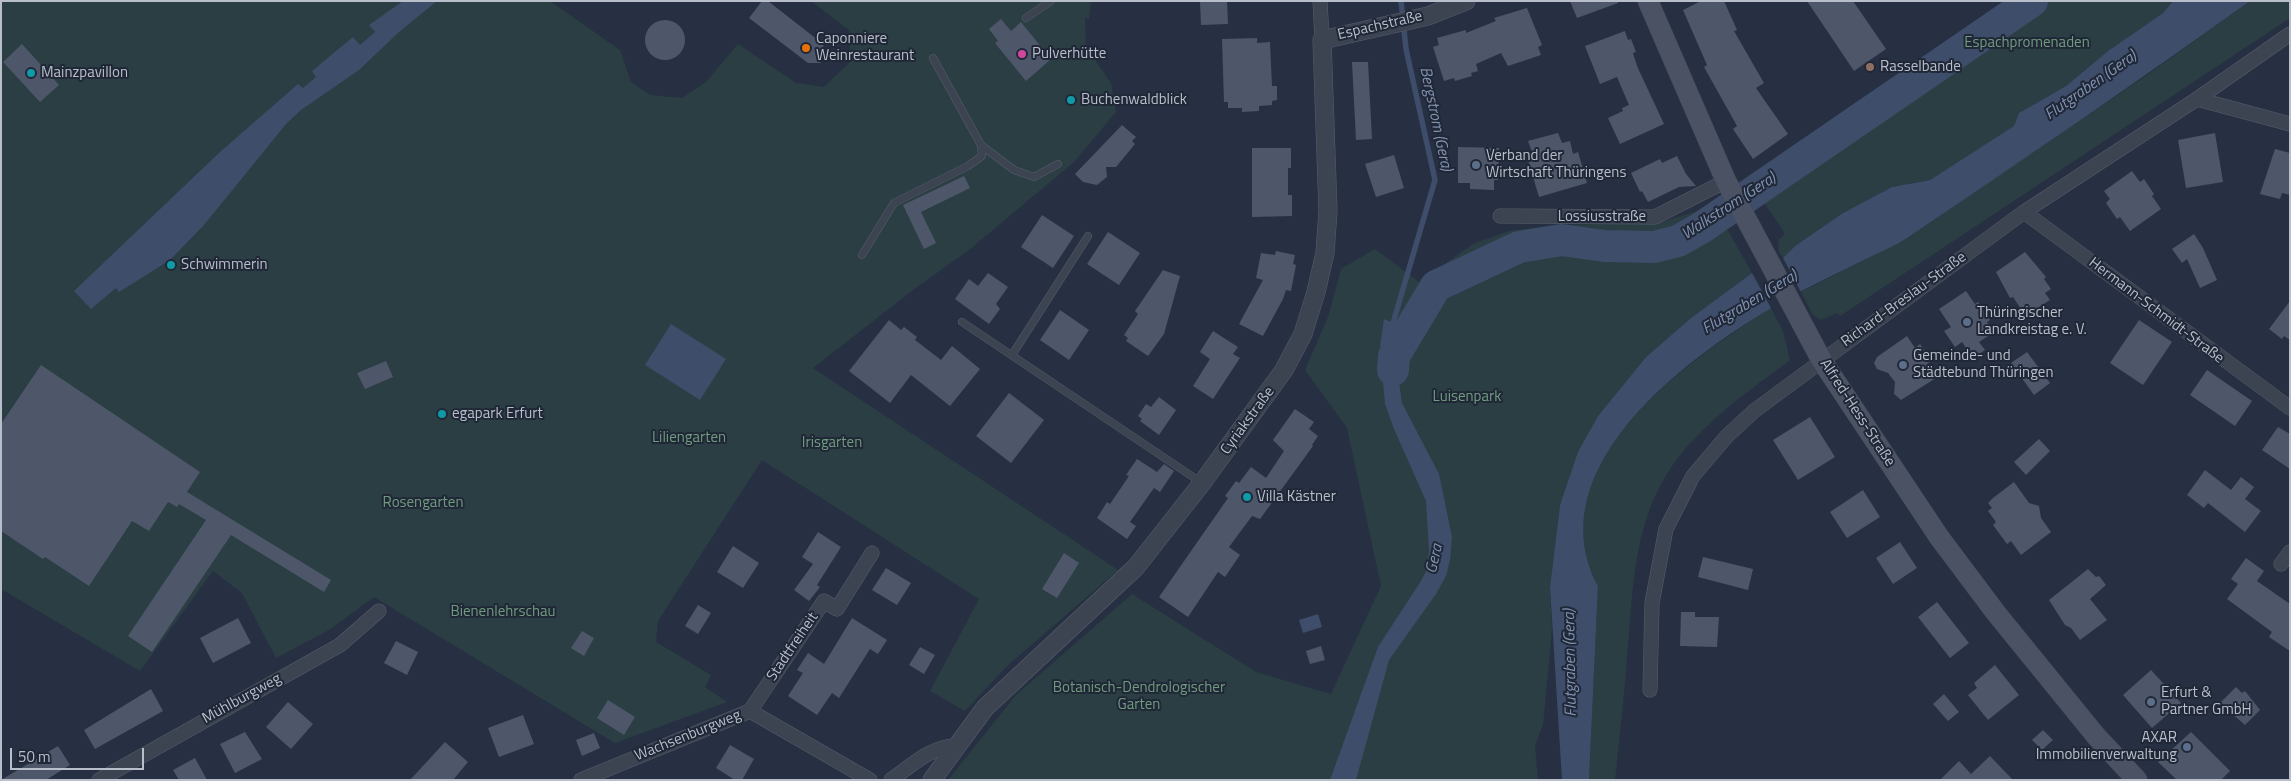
<!DOCTYPE html>
<meta charset="utf-8">
<style>
body{margin:0}
#map{position:relative;width:2291px;height:781px;overflow:hidden;background:#273042;font-family:"Titillium Web",sans-serif}
canvas{display:block}
.frame{position:absolute;inset:0;border:2px solid #b9becb;pointer-events:none}
.scale{position:absolute;left:10px;top:748px;width:134px;height:22px;box-sizing:border-box;border:2px solid #b9becb;border-top:0;padding-left:6px;font-size:15px;line-height:18px;white-space:nowrap;color:#b9becb;-webkit-text-stroke:4px #202837;paint-order:stroke}
</style>
<div id="map">
<canvas width="2291" height="781"></canvas>
<div class="frame"></div>
<div class="scale">50 m</div>
</div>
<script>
const ctx = document.querySelector('canvas').getContext('2d');
ctx.lineJoin = 'round';
function fill(path, color) { ctx.fillStyle = color; ctx.fill(path, 'evenodd'); }
function strokePath(path, color, width, dash) { ctx.strokeStyle = color; ctx.lineWidth = width; ctx.lineCap = dash ? 'butt' : 'round'; ctx.setLineDash(dash || []); ctx.stroke(path); }
function drawText(font, color, halo, rows, align = 'center') {
  ctx.font = font + ' "Titillium Web",sans-serif'; ctx.lineWidth = 4; ctx.setLineDash([]); ctx.textBaseline = 'middle'; ctx.strokeStyle = halo; ctx.fillStyle = color; for (const [text, x, y, turn = 0] of rows) {
    ctx.save(); ctx.translate(x, y); ctx.rotate((+turn || 0) * Math.PI / 180); ctx.textAlign = isNaN(turn) ? turn : align; if (halo) ctx.strokeText(text, 0, 0); ctx.fillText(text, 0, 0); ctx.restore();
  }
}
fill(new Path2D(`
 M1 1H550L620 50 631 82 650 95 682 98 706 82 738 44 796 83 824 87 851 61 849 30 811 1H1091L1089 19 1085 17 1086 47 1111 83 1116 112 1074 162 969 250 913 290 813 368 1118 570 1007 666 965 711 930 691 979 599 762 460 658 621 656 642 711 675 705 687 727 702 615 743 374 597 329 630 276 658 242 593 213 571 140 671 1 589Z
 M2006 1H2173L2163 13 2108 51 2066 86 2019 113 2015 126 1930 180 1892 187 1843 213 1795 246 1783 258 1779 252 1778 240 1785 234 1762 199H1755L1745 184Z
 M2250 1H2290V18L1840 316 1837 313 1821 320 1813 315 1801 292 1904 240 2150 73Z
 M1714 206 1752 273 1691 318 1646 357 1598 416 1560 505 1550 587 1552 631 1543 725 1535 745 1538 780H948L1016 695 1132 594 1256 672 1331 694 1381 586 1347 428 1305 370 1328 317 1341 269 1375 249 1419 282 1473 244 1509 231 1556 225 1658 223Z
 M1771 308 1783 331 1790 360C1741 397 1684 435 1657 492 1632 544 1632 603 1627 659 1624 699 1619 740 1615 780H1589L1598 586C1536 467 1685 362 1771 308Z`), '#2a3e43');
fill(new Path2D(`
 M403 1H437L399 32 359 70 301 110 286 124 204 225 170 260 119 292 116 288 91 309 74 291 220 152 298 84 303 88 316 77 312 71 353 37 360 45 375 32 369 25Z
 M2173 1H2250C2137 82 2023 160 1907 238 1895 246 1880 252 1866 259 1834 275 1801 290 1770 309 1683 360 1537 470 1598 586L1589 780H1562L1550 587 1560 505 1578 452 1598 416 1646 357 1691 318 1752 273 1783 258 1795 246 1843 213 1892 187 1930 180 2014 126 2019 113 2066 86 2108 51 2163 13Z
 M1384 319 1411 330 1400 360 1399 382 1402 403 1439 474 1452 537 1450 560 1446 576 1436 594 1389 660 1356 780H1330L1378 647 1421 581 1427 569 1429 551 1426 501 1394 429 1385 404 1380 346Z
 M671 324 726 359 700 400 645 365Z
 M1318 614 1322 627 1303 633 1299 620Z`), '#3e4d6a');
fill(new Path2D(`
 M1782 256 1802 294 1772 310 1751 271Z`), '#273042');
strokePath(new Path2D(`
 M1391 330 1435 180 1406 49 1401 1`), '#3e4d6a', 5.5);
strokePath(new Path2D(`
 M1393 370 1394 356 1436 286 1519 247 1562 240 1604 246 1654 247 1678 241 1701 228 2032 1`), '#3e4d6a', 32);
fill(new Path2D(`
 M762 1H768L823 44 825 57 820 63H808L749 18Z
 M1200 1H1227L1228 24 1201 25Z
 M1570 1H1618V3L1577 18Z
 M1701 1H1724L1737 30 1734 31 1764 83 1756 88 1788 134 1753 159 1733 129 1737 126 1704 67 1707 65 1683 10Z
 M1807 1H1853L1886 49 1854 71Z
 M1527 8 1542 45 1538 47 1541 55 1508 66 1501 53 1476 64 1478 71 1471 73 1472 76 1455 81 1454 78 1444 81 1433 47 1439 45 1437 38 1466 30V33L1496 21 1494 18Z
 M1001 19 1011 31 1021 22 1051 59 1026 81 995 43 998 41 989 29Z
 M645 40a20 20 0 1 1 40 0a20 20 0 1 1-40 0Z
 M1625 31 1628 40 1631 39 1636 52 1633 53 1637 66 1664 124 1620 144 1608 118 1623 111 1622 108 1629 105 1617 77 1600 84 1585 46Z
 M1257 38V43L1270 42 1272 86H1277V100L1272 101V105L1259 106V111L1242 112V108H1228V102H1224L1222 39Z
 M22 44 59 85 40 102 3 62Z
 M1352 62H1368L1372 139 1356 140Z
 M1122 125 1136 137 1132 141 1135 144 1116 167H1106L1107 177 1097 185 1083 182 1075 174Z
 M1558 133 1562 143 1570 141 1573 154 1578 152 1587 183 1539 197 1526 153 1532 152 1528 141Z
 M2215 133 2223 182 2186 188 2178 140Z
 M1458 147 1499 148 1498 180H1494V190L1470 189V183H1458Z
 M1252 148H1291V168H1288V195H1292V216L1252 217Z
 M2275 149 2290 153V195L2282 193 2280 199 2260 194Z
 M1394 155 1404 188 1376 197 1365 164Z
 M1677 156 1686 174 1696 186 1679 187 1648 202 1642 191 1640 192 1631 173 1660 159 1662 163Z
 M2132 171 2140 182 2144 179 2154 194 2152 196 2161 209 2130 231 2120 217 2117 219 2106 203 2110 199 2104 191Z
 M964 176 970 188 921 212 936 243 924 249 903 205Z
 M1042 215 1074 236 1053 268 1021 247Z
 M1108 232 1140 253 1119 285 1087 264Z
 M2194 234 2203 248 2217 280 2200 288 2187 259 2182 263 2172 249Z
 M1276 251 1295 255 1293 264 1296 265 1291 291 1286 290 1283 299 1263 336 1239 324 1263 280 1256 278 1261 253 1275 255Z
 M2025 252 2046 277 2044 279 2051 289 2045 293 2050 300 2031 312 2026 306 2021 309 2013 297 2010 298 1996 272Z
 M1163 270 1180 276 1164 334 1148 356 1126 341 1128 338 1124 335 1138 314 1135 311Z
 M988 273 1008 287 996 304 1000 309 989 324 955 299 969 279 978 286Z
 M1966 291 1975 304 1978 302 1990 320 1987 322 1994 332 1979 342 1985 350 1973 358 1962 342 1955 347 1944 331 1951 327 1939 309Z
 M2290 301V340L2284 336 2282 339 2269 329Z
 M1060 310 1089 330 1069 360 1040 340Z
 M889 320 901 330 904 327 917 337 915 340 941 360 952 346 980 369 950 406 911 375 890 403 849 371Z
 M2139 320 2172 342 2143 385 2110 363Z
 M1213 331 1238 347 1233 354 1240 358 1213 399 1193 386 1210 359 1200 352Z
 M1907 336 1915 348 1920 344 1931 361 1927 364 1936 378 1901 400 1894 394 1895 382 1888 373 1877 369 1874 363 1877 357Z
 M2027 352 2050 383 2034 395 2011 363Z
 M386 361 393 377 365 389 357 373Z
 M41 365 200 472 187 492 331 580 324 592 231 535 152 652 128 636 206 520 179 504 177 507 168 502 149 531 132 521 89 586 45 557 43 559 1 531V424Z
 M2207 370 2252 401 2235 426 2190 395Z
 M1009 393 1044 420 1011 463 976 436Z
 M1159 397 1176 410 1159 435 1140 421 1142 419 1138 416 1146 404 1151 407Z
 M1295 409 1314 422 1309 429 1318 436 1312 445 1313 446 1260 519 1252 516 1229 547 1240 555 1225 577 1218 572 1188 617 1159 597 1228 498 1225 496 1236 481 1239 483 1251 467 1266 478 1284 451 1273 440Z
 M1810 417 1835 457 1798 480 1773 440Z
 M2278 427 2290 434V469L2262 450Z
 M2039 439 2050 451 2026 475 2014 462Z
 M1137 459 1157 472 1164 464 1174 471 1160 492 1154 488 1130 522 1136 526 1127 539 1097 518 1107 502 1110 504 1129 476 1126 475Z
 M2205 470 2231 490 2241 477 2254 487 2245 499 2261 511 2245 532 2208 503 2204 508 2187 495Z
 M2014 482 2029 503 2039 506 2041 518 2051 532 2021 555 2011 541 2007 544 1993 525 1996 522 1988 511 1992 508 1988 503 1993 498Z
 M1863 490 1880 517 1847 538 1830 512Z
 M818 532 841 547 817 585 820 587 809 601 794 590 813 564 802 557Z
 M1900 542 1917 568 1893 584 1876 558Z
 M733 546 759 563 743 588 717 572Z
 M1064 553 1079 563 1057 598 1042 589Z
 M1703 557 1753 569 1748 590 1698 577Z
 M2246 558 2264 571 2257 581 2290 604V651L2269 637 2272 632 2227 599 2238 584 2231 579Z
 M886 568 911 583 897 605 872 590Z
 M2088 569 2096 577 2099 576 2106 585 2090 599 2107 620 2080 640 2071 628 2065 625 2049 600Z
 M1937 602 1969 643 1950 658 1918 617Z
 M698 605 711 613 698 634 685 626Z
 M1681 612H1695V617H1719L1717 647 1680 646Z
 M238 618 251 643 213 663 200 638Z
 M852 618 887 640 878 654 870 649 839 698 832 693 817 715 788 696 803 673 797 670 808 653 824 664Z
 M582 631 594 638 584 656 571 648Z
 M396 641 418 652 407 675 384 663Z
 M1321 646 1325 660 1310 664 1306 651Z
 M920 647 935 655 924 674 909 665Z
 M1995 665 2019 695 1988 720 1968 695 1977 688 1974 683Z
 M2151 670 2181 703 2152 728 2123 695Z
 M2236 687 2242 693 2245 691 2260 710 2245 725 2220 703Z
 M151 689 163 711 95 749 84 730Z
 M1944 694 1959 712 1948 721 1933 704Z
 M608 700 635 717 624 735 597 718Z
 M288 702 313 724 291 749 266 727Z
 M523 715 534 744 499 757 488 728Z
 M2043 730 2053 740 2042 750 2032 740Z
 M245 732 262 759 235 773 220 744Z
 M2191 732 2230 771 2221 780H2177L2158 762Z
 M594 733 600 748 582 756 576 740Z
 M445 742 468 762 453 780H410Z
 M730 745 754 759 742 780H735L716 768Z
 M58 746 70 765 46 780H1Z
 M1990 756 2013 780H1940L1959 761 1971 774Z
 M195 758 207 780H179L173 770Z`), '#4e576a');
const service = new Path2D(`
 M1026 18 1051 1
 M933 58 981 145 1014 170 1034 177 1058 164
 M862 255 894 203 968 166 982 156 981 145
 M962 322 1202 483
 M1012 355 1088 236`);
const minor = new Path2D(`
 M1320 1 1322 40
 M2197 99 2290 124
 M2024 212 2290 408
 M1500 216 1655 217 1726 181
 M2281 564 2290 552
 M1650 690 1652 603 1666 529 1693 476 1726 437 1754 411 2024 212 2197 99 2290 34
 M750 711 824 601 837 609 872 553
 M750 711 870 780
 M99 780 340 645 379 611
 M581 780 750 711
 M891 780C911 766 931 746 956 746`);
const tertiary = new Path2D(`
 M932 780 985 708 1136 567 1202 483 1284 370 1303 334 1316 292 1325 253 1328 211 1322 40 1428 16 1466 1`);
const secondary = new Path2D(`
 M1648 1 1726 181 1822 361 1939 537 1996 613 2096 736 2137 780`);
strokePath(service, '#575e6c', 8);
strokePath(minor, '#575e6c', 15);
strokePath(tertiary, '#575e6c', 19);
strokePath(secondary, '#454c5b', 21);
strokePath(service, '#3c4351', 7);
strokePath(minor, '#3c4351', 14);
strokePath(tertiary, '#3c4351', 18);
strokePath(secondary, '#4a5264', 20);
for (const [x, y, r, color] of [
 [806,48,5,"#e8710a"],
 [1022,54,5,"#d1479c"],
 [1870,67,5,"#8d6e63"],
 [31,73,5,"#0f9aa8"],
 [1071,100,5,"#0f9aa8"],
 [1476,165,5,"#5c6f8a"],
 [171,265,5,"#0f9aa8"],
 [1967,322,5,"#5c6f8a"],
 [1903,365,5,"#5c6f8a"],
 [442,414,5,"#0f9aa8"],
 [1247,497,5,"#0f9aa8"],
 [2151,702,5,"#5c6f8a"],
 [2187,747,5,"#5c6f8a"]
]) { const dot = new Path2D(); dot.arc(x, y, r, 0, 2 * Math.PI); ctx.fillStyle = color; ctx.fill(dot); strokePath(dot, '#202837', 2); }
drawText('15px', '#b9becb', '#202837', [
 ["Espachstraße",1380,26,-13],
 ["Lossiusstraße",1602,217],
 ["Richard-Breslau-Straße",1904,300,-36],
 ["Hermann-Schmidt-Straße",2156,311,37],
 ["Alfred-Hess-Straße",1857,413,57],
 ["Cyriakstraße",1248,421,-54],
 ["Stadtfreiheit",793,647,-56],
 ["Mühlburgweg",242,699,-29],
 ["Wachsenburgweg",688,736,-22]
]);
drawText('15px', '#b9becb', '#202837', [
 ["Caponniere",816,39],
 ["Weinrestaurant",816,56],
 ["Pulverhütte",1032,54],
 ["Rasselbande",1880,67],
 ["Mainzpavillon",41,73],
 ["Buchenwaldblick",1081,100],
 ["Verband der",1486,156],
 ["Wirtschaft Thüringens",1486,173],
 ["Schwimmerin",181,265],
 ["Thüringischer",1977,313],
 ["Landkreistag e. V.",1977,330],
 ["Gemeinde- und",1913,356],
 ["Städtebund Thüringen",1913,373],
 ["egapark Erfurt",452,414],
 ["Villa Kästner",1257,497],
 ["Erfurt &",2161,693],
 ["Partner GmbH",2161,710],
 ["AXAR",2177,738,"right"],
 ["Immobilienverwaltung",2177,755,"right"]
], 'left');
drawText('15px', '#719b7e', '#202837', [
 ["Espachpromenaden",2027,43],
 ["Luisenpark",1467,397],
 ["Liliengarten",689,438],
 ["Irisgarten",832,443],
 ["Rosengarten",423,503],
 ["Bienenlehrschau",503,612],
 ["Botanisch-Dendrologischer",1139,688],
 ["Garten",1139,705]
]);
drawText('italic 16px', '#8192b2', '#202837', [
 ["Flutgraben (Gera)",2091,86,-35],
 ["Bergstrom (Gera)",1435,119,78],
 ["Walkstrom (Gera)",1729,207,-33],
 ["Flutgraben (Gera)",1750,303,-31],
 ["Gera",1435,559,-77],
 ["Flutgraben (Gera)",1571,663,-91]
]);
</script>
